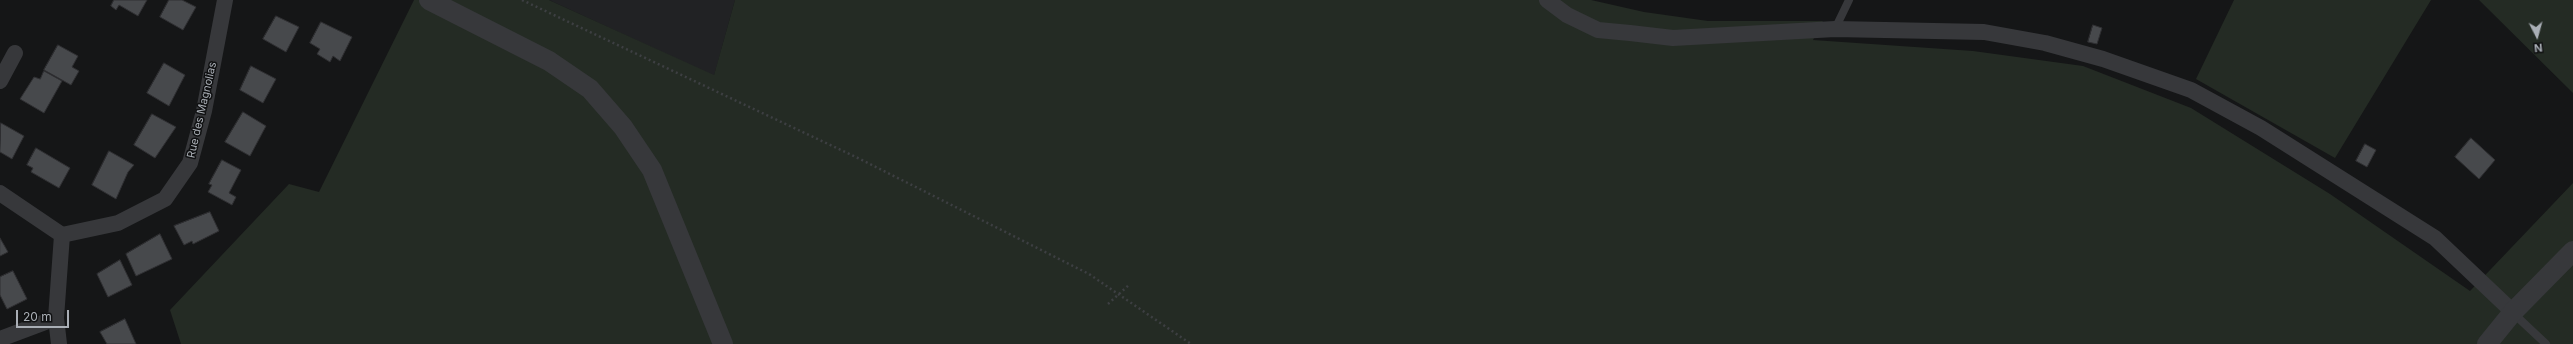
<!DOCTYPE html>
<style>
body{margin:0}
#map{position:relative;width:2573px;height:344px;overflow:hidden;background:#151617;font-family:Inter,sans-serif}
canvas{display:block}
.north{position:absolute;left:2517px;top:16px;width:40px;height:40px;-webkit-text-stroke:3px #101112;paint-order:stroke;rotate:174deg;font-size:11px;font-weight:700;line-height:16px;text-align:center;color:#a9aeb5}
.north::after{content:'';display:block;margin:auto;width:14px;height:18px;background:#a9aeb5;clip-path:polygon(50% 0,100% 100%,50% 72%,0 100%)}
.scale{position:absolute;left:16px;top:310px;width:53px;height:18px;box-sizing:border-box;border:2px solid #a9aeb5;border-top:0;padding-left:5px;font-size:12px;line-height:14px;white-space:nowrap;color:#a9aeb5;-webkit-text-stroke:3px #101112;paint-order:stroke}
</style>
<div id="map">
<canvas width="2573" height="344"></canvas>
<div class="north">N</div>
<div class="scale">20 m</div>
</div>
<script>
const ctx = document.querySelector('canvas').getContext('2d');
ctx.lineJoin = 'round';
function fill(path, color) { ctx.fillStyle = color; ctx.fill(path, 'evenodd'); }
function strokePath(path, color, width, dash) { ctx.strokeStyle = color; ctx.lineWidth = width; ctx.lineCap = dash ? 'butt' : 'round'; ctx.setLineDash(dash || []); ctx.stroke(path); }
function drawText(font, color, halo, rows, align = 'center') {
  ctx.font = font + ' Inter,sans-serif'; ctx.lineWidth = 3; ctx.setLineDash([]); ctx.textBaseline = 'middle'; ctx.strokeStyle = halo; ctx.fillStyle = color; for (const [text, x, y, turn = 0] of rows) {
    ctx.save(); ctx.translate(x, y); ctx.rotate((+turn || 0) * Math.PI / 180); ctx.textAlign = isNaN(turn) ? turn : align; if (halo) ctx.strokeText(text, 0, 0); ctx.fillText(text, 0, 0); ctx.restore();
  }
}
fill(new Path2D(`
 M549 0H735L714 76Z`), '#212224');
fill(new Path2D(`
 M414 0H549L714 75 735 0H1591L1644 12 1708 21H1823L1813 40 1973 51 2083 66 2191 108 2330 194 2470 291 2573 183V344H181L170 310 289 184 319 192Z
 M2234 0H2431L2335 158 2196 79Z
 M2479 0H2573V93Z`), '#242b24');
const building = new Path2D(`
 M114 0H147L138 16 119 5 116 10 111 6Z
 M169 0H182L196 7 183 30 160 17Z
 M276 16 299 27 286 52 263 39Z
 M321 22 352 37 340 61 333 56 330 62 317 54 320 49 310 43Z
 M2093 25 2102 28 2097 44 2088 42Z
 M58 45 78 56 72 67 79 71 71 85 44 70Z
 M164 63 185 75 169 106 147 93Z
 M251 66 276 79 263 103 240 90Z
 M44 71 62 81 44 113 20 99 34 77 40 79Z
 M243 112 266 126 250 156 225 142Z
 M152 114 176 127 155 158 134 145Z
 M1 123 24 136 12 159 0 152Z
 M2471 138 2495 160 2479 179 2455 157Z
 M2365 144 2376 150 2367 167 2356 161Z
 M36 148 70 168 59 188 31 172 33 168 27 165Z
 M109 151 134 165 128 172 116 199 92 185Z
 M222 160 241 170 229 193 236 197 232 205 208 192 212 185 209 184Z
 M210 212 219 231 193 244 192 241 184 245 174 226Z
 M160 234 172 259 136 276 126 254Z
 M0 238 8 252 0 256Z
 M120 260 132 285 108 297 97 274Z
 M13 271 27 299 7 309 0 295V277Z
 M125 319 136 344H107L100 332Z`);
fill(building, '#47494c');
strokePath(building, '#303033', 1);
strokePath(new Path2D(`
 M522 0 860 159 1089 274 1191 344
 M1108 304 1130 284`), '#3d3f42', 2.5, [2, 3]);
strokePath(new Path2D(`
 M1835 29 1849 0
 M2513 313 2546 344`), '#37383b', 8);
strokePath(new Path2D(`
 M1547 0 1567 15 1598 30 1630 33 1673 38 1835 29 1984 32 2045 43 2103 59 2191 90 2261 128 2435 238 2513 312
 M0 81 15 53
 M0 193 62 235 118 223 165 199 190 163 204 111 225 0
 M0 339 56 318
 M59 344 56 318 62 235`), '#37383b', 16);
strokePath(new Path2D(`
 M429 0 549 61 590 89 623 127 652 170 723 344
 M2487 344 2513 312 2573 251`), '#37383b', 20);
drawText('11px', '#a9aeb5', '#101112', [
 ["Rue des Magnolias",202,110,-77]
]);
</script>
